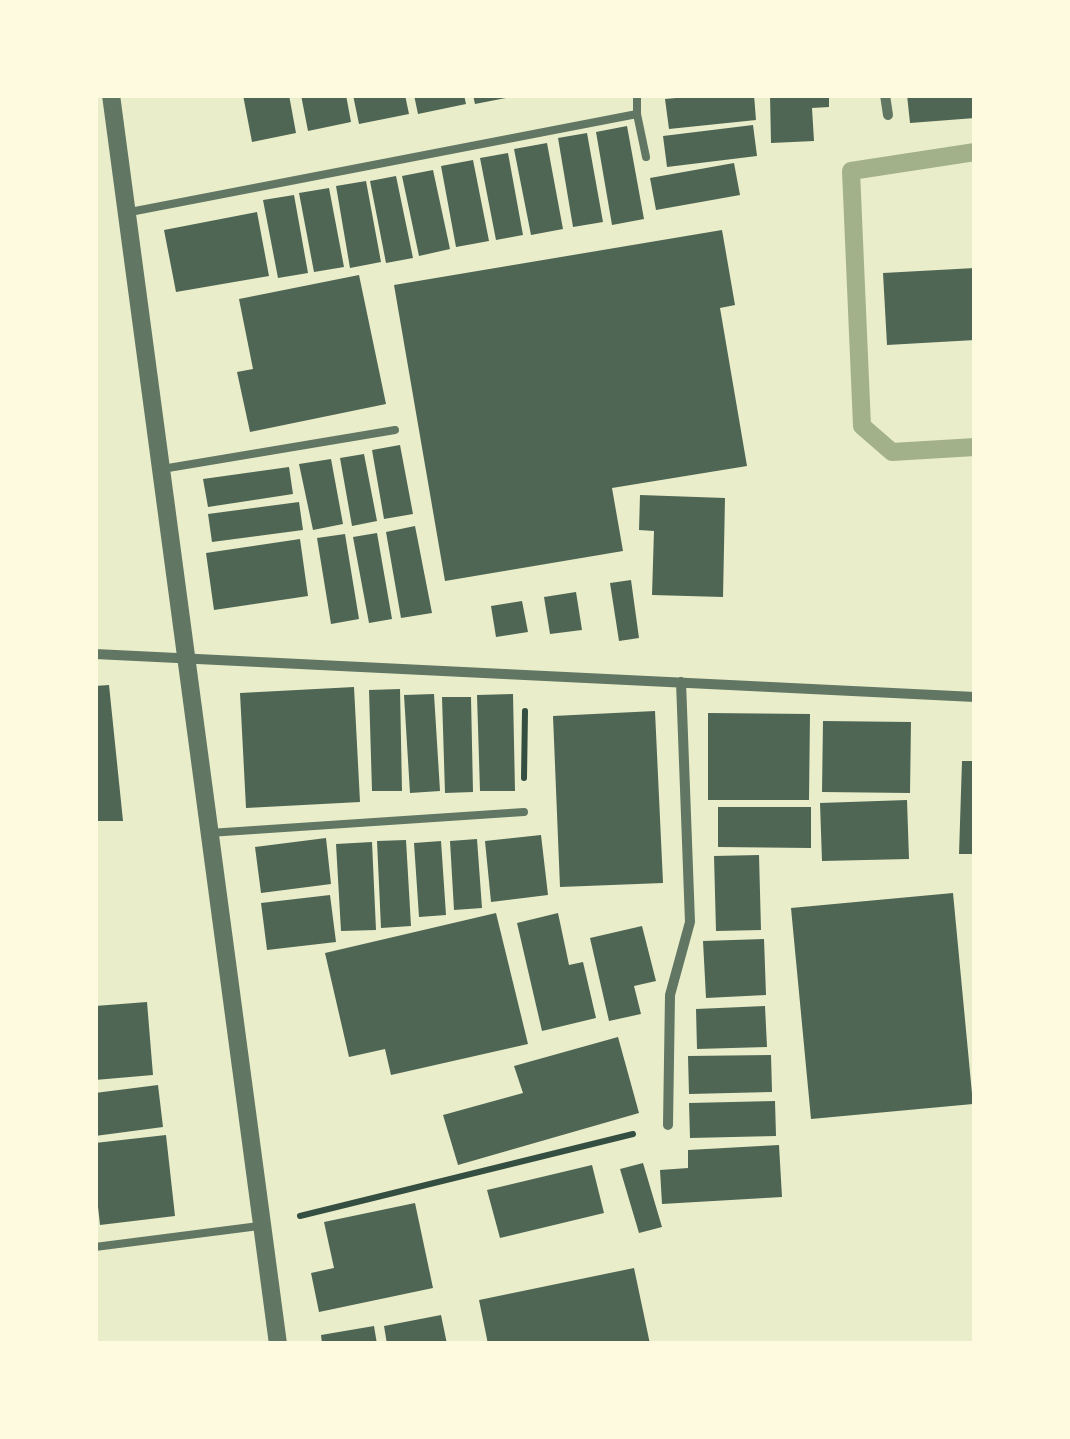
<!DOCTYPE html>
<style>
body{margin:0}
#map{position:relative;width:1070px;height:1439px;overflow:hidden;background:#e9edc9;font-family:"Playfair Display",serif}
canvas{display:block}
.frame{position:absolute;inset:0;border:98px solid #fefae0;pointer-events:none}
</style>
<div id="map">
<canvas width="1070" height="1439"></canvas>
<div class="frame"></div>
</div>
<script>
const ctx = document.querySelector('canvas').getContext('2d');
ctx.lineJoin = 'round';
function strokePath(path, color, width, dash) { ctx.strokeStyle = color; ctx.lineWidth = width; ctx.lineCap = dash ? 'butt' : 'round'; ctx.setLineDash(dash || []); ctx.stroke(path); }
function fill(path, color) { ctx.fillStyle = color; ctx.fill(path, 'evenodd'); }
strokePath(new Path2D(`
 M975 152 851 171 862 426 892 452 975 447`), '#a3b18a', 18);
fill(new Path2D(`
 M243 95H289L296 133 252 142Z
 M301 95H346L351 122 308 131Z
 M353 95H405L409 114 359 124Z
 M414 95H464L466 104 418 114Z
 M473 95H511V97L475 104Z
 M709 95H754L756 120 669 129 665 99Z
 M770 95H829V107L812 108 814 141 771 143Z
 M907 95H975V118L910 123Z
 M753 125 757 156 667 167 663 136Z
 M627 126 644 219 612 225 596 132Z
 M587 133 603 222 573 227 558 138Z
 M547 143 563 229 531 235 514 149Z
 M508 153 523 235 496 240 480 158Z
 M473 160 489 241 456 247 441 166Z
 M734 163 740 195 656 210 650 178Z
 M433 170 450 249 419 256 402 176Z
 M396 176 413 258 386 263 370 181Z
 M366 181 381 262 350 268 336 186Z
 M329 188 344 267 314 272 299 193Z
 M294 195 308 273 278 278 263 200Z
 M257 212 269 276 176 292 164 230Z
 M722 230 735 305 720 308 747 466 612 488 623 551 445 581 394 285Z
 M975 268V340L887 345 883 273Z
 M359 275 386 404 250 432 237 372 253 369 239 299Z
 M400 445 413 514 384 519 372 450Z
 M364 454 377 521 352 526 340 458Z
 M331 459 343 524 313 530 299 464Z
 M289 467 293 494 208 507 203 479Z
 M640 495 725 498 723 597 652 595 654 531 639 530Z
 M299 502 303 530 212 542 208 514Z
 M415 526 432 613 401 618 386 532Z
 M377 533 392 619 369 623 353 537Z
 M345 534 359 619 331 624 317 538Z
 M300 539 308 596 214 610 206 553Z
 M631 580 639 638 619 641 610 583Z
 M576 592 582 630 550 634 544 597Z
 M522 601 528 632 496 637 491 606Z
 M109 685 123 821H95V686Z
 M354 687 360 802 246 808 240 693Z
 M400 689 402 791H372L369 690Z
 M434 694 440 791 410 793 404 695Z
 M513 694 515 791H480L477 695Z
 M442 697H471L473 792 445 793Z
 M655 711 663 883 560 887 553 716Z
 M708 713 810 714 809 800H708Z
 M823 721 911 722 910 793 822 792Z
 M962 761H975V854H959Z
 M907 800 909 859 822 861 820 803Z
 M718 807H811V848L718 847Z
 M541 835 548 895 491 902 485 841Z
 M326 838 331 884 261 893 255 847Z
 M477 839 482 908 454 910 450 841Z
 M406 840 411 926 381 928 377 841Z
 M441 841 446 915 419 917 414 843Z
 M372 842 376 930 341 931 336 844Z
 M759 855 761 930 716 931 714 856Z
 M953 893 973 1104 811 1119 791 908Z
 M330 895 336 942 267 950 261 903Z
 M496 913 528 1044 391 1075 385 1049 349 1057 325 953Z
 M558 913 569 965 583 962 596 1018 542 1031 517 923Z
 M642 926 656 981 634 986 641 1014 609 1021 590 938Z
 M764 939 766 995 706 998 703 941Z
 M147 1002 153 1075 95 1080V1006Z
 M765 1006 767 1047 697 1049 696 1009Z
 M618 1037 639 1113 458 1165 443 1115 523 1093 514 1066Z
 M771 1055 772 1092 689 1094 688 1056Z
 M158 1085 163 1127 95 1136V1093Z
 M775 1101 776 1136 690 1138 689 1103Z
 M166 1135 175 1216 100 1225 95 1179V1143Z
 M779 1145 782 1197 662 1204 660 1170 688 1168V1150Z
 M643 1163 662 1227 639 1233 620 1169Z
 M592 1165 604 1213 500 1238 487 1190Z
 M415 1203 433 1288 319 1312 311 1273 334 1268 324 1222Z
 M634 1268 650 1344H488L479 1300Z
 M441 1315 447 1344H387L384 1326Z
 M374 1326 377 1344H322L321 1335Z`), '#4f6655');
strokePath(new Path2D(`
 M524 778 525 711
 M300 1216 633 1134`), '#344e41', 6);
strokePath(new Path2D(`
 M637 95V114L646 157
 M130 212 637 114
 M162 469 395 430
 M209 833 524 812
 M95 1247 259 1226`), '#617663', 8);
strokePath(new Path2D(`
 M885 95 888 115
 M95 654 975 697
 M668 1125 670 995 690 922 681 682`), '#617663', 10);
strokePath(new Path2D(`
 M111 95 278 1344`), '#617663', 18);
</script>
